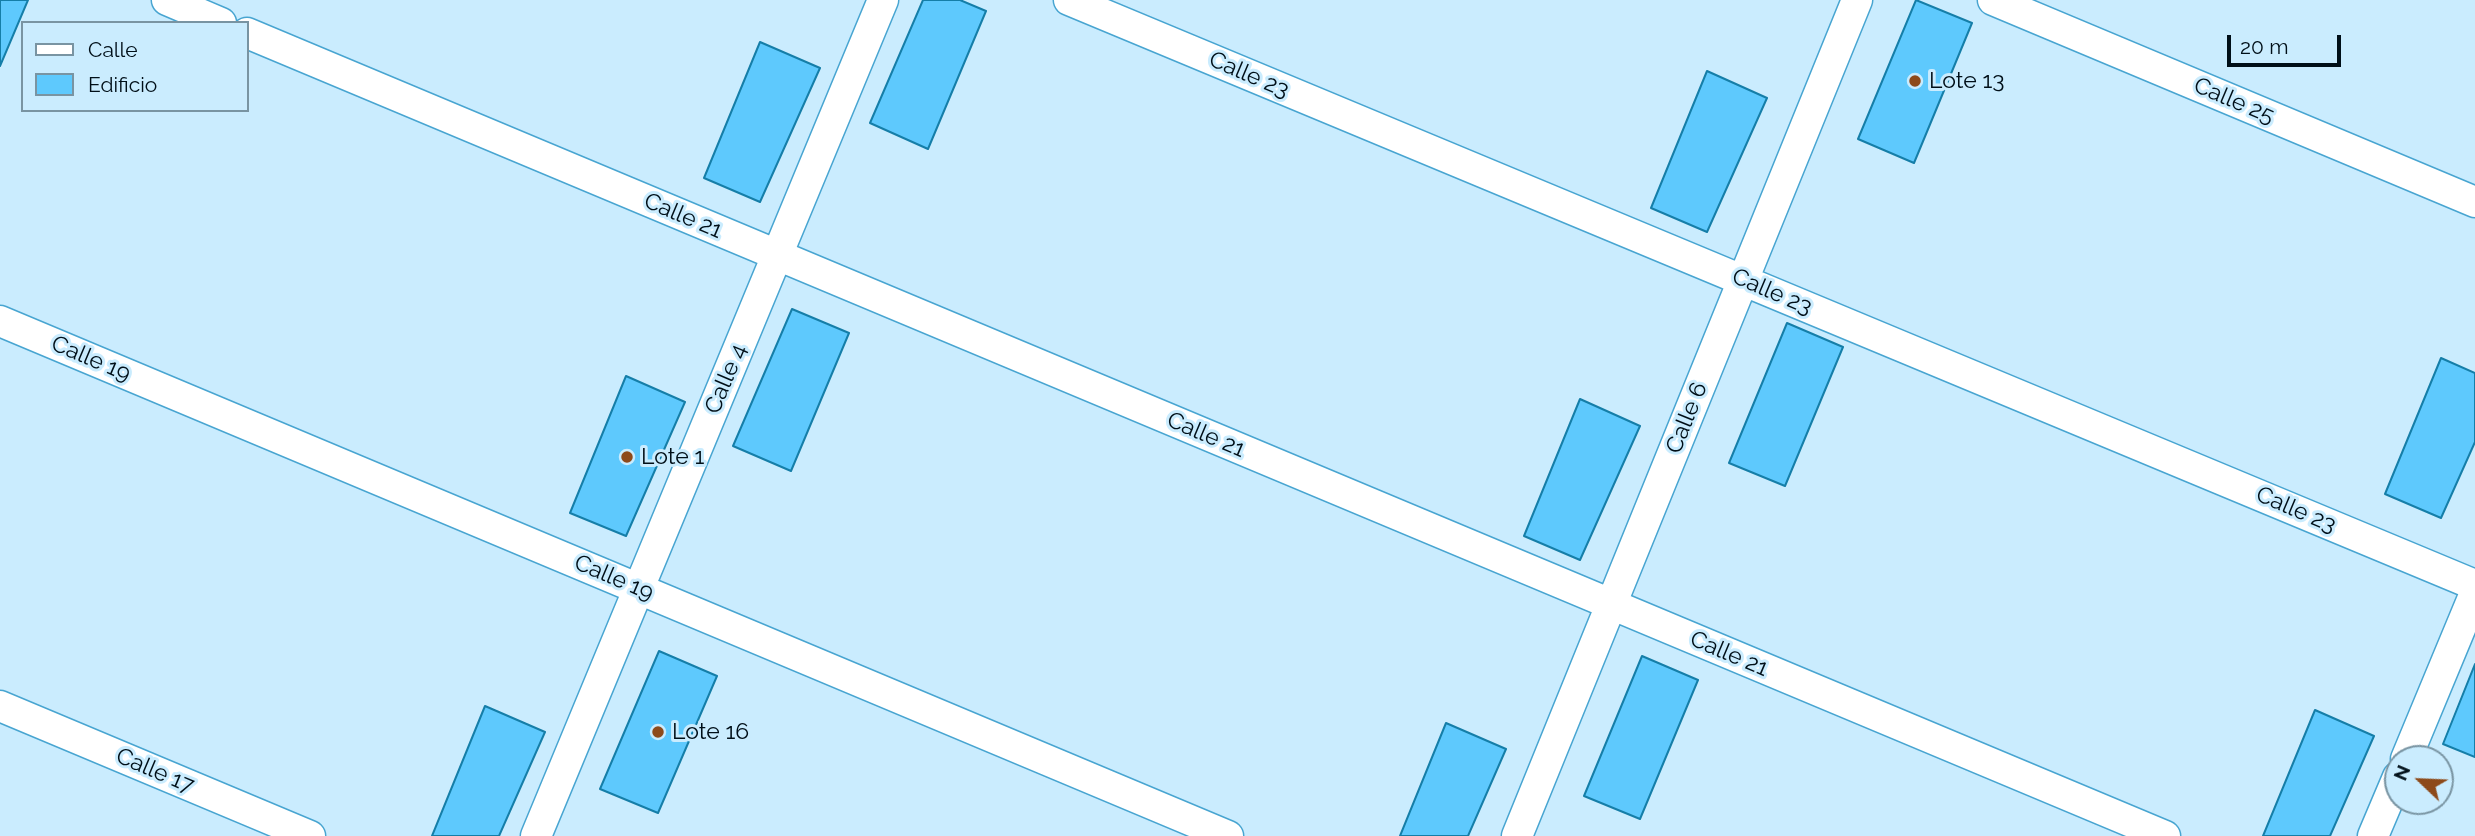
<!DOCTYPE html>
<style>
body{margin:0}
#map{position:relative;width:2475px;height:836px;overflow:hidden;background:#caecfe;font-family:Raleway,sans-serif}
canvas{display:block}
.legend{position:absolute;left:21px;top:21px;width:228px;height:91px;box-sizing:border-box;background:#caecfe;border:2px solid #7994a2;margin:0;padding:9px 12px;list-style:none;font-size:21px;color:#000f18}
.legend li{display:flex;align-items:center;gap:14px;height:35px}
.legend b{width:35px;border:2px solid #7994a2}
.north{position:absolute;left:2384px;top:745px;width:70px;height:70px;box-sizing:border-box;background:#caecfe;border:2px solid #7994a2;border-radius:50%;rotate:293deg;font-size:19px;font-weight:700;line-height:28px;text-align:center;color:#000f18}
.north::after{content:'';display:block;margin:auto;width:24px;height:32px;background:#8d4a1a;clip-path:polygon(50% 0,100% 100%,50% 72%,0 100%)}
.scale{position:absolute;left:2227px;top:35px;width:114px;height:32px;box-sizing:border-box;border:4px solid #000f18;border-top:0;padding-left:9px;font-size:21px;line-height:24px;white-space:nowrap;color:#000f18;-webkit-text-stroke:5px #caecfe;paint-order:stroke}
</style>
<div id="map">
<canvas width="2475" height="836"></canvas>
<ul class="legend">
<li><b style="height:9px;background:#fff"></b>Calle</li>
<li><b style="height:19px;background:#5ec9fd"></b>Edificio</li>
</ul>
<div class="north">N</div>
<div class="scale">20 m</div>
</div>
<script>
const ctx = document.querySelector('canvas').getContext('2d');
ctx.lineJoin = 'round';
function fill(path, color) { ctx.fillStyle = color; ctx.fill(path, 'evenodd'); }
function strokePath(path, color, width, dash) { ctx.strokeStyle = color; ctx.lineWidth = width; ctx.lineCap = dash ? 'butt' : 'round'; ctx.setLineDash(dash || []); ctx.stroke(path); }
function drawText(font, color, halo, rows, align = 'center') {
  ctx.font = font + ' Raleway,sans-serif'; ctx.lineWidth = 6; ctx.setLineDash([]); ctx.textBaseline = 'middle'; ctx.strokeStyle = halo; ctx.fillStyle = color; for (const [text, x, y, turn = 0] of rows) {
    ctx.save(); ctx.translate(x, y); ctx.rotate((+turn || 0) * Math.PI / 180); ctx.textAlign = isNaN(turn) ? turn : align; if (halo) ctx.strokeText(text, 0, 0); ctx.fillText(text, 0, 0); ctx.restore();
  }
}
const building = new Path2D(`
 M0 0H28L0 66Z
 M923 0H960L986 11 928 149 870 123Z
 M1916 0 1972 23 1914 163 1858 139Z
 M760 42 820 68 760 202 704 178Z
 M1707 71 1767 98 1707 232 1651 208Z
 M792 309 849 333 791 471 733 446Z
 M1787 323 1843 347 1785 486 1729 463Z
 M2441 358 2475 373V442L2441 518 2385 494Z
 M626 376 685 402 626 536 570 513Z
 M1580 399 1640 426 1580 560 1524 536Z
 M659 651 717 676 658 813 600 789Z
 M1642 656 1698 680 1640 819 1584 796Z
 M2475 664V757L2443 744Z
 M485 706 545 732 499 836H432Z
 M2315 710 2374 736 2330 836H2263Z
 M1446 723 1506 749 1468 836H1400Z`);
fill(building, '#5ec9fd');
strokePath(building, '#157ea8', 2);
const street = new Path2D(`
 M167 0 221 23
 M1069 0 2475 585
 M1993 0 2475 202
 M247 33 2165 836
 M0 321 1228 836
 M0 706 310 836
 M2406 759 2475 593
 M536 836 883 0
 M1517 836 1857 0
 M2373 836 2398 777`);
strokePath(street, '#48a5d1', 33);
strokePath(street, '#fff', 30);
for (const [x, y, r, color] of [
 [1915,81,7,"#8d4a1a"],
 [627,457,7,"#8d4a1a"],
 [658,732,7,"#8d4a1a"]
]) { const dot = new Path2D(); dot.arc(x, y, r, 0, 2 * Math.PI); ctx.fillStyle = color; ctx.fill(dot); strokePath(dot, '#caecfe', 2.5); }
drawText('23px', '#000f18', '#caecfe', [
 ["Calle 23",1249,75,23],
 ["Calle 25",2234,101,23],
 ["Calle 21",683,216,23],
 ["Calle 23",1772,292,23],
 ["Calle 19",91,359,23],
 ["Calle 4",726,379,-67],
 ["Calle 6",1687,418,-68],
 ["Calle 21",1206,435,23],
 ["Calle 23",2296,510,23],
 ["Calle 19",614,578,23],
 ["Calle 21",1729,654,23],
 ["Calle 17",155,771,23]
]);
drawText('23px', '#000f18', '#caecfe', [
 ["Lote 13",1929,81],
 ["Lote 1",641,457],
 ["Lote 16",672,732]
], 'left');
</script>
